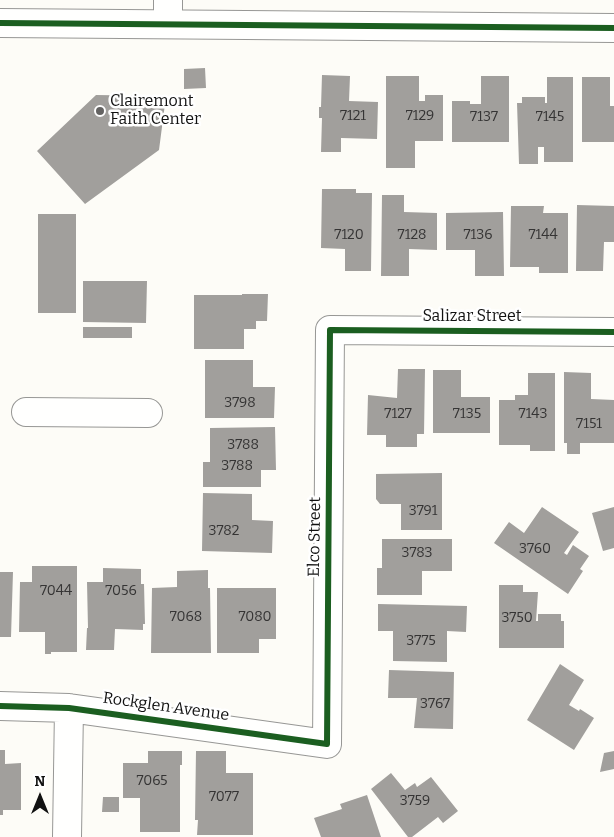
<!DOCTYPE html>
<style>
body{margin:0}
#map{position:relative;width:614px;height:837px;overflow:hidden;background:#fdfcf7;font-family:Bitter,serif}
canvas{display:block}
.north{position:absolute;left:15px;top:772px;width:50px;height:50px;-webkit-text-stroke:4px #fff;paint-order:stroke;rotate:0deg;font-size:14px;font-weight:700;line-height:20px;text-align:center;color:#111}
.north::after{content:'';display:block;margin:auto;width:18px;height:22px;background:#111;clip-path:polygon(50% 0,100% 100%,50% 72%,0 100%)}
</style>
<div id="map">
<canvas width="614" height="837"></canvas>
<div class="north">N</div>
</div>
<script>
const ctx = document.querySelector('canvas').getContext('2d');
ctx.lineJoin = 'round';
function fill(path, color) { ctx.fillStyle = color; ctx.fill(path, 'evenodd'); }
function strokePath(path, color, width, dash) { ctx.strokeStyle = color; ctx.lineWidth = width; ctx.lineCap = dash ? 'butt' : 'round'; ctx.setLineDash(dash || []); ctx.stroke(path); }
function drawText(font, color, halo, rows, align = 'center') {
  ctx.font = font + ' Bitter,serif'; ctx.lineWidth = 5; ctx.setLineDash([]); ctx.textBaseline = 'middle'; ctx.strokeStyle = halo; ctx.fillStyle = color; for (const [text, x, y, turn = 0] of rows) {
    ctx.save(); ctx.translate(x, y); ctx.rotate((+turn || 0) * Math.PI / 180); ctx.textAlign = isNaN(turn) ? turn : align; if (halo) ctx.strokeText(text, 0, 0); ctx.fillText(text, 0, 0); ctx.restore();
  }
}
fill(new Path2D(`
 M205 68 206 88 184 89V69Z
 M322 75 350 76 349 101 378 102 377 139 341 138V152H321L322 118H319V107H321Z
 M386 76H419V101H425V95H443V141H415V168H386Z
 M481 76H509V142H452V101H470V104H481Z
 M547 77H573V162H544V147H538V164H519L517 103H522V97H545V103H547Z
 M582 77H610V106H614V142H582Z
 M96 95 166 96 159 150 85 204 37 151Z
 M322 189H356V193H372L371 271H345V249L321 248Z
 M382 195H404V212L437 213V250L409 249V276H381Z
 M577 205 614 206V242H604L603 271H576Z
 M511 206H544L543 213H568V273H539V267H510Z
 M503 212 504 276H475V250H446V213Z
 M38 214H76V313H38Z
 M83 281H147L146 323 83 322Z
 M242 294H268L267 321H256V329H244V349H194V295H242Z
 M83 327H132V338H83Z
 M205 360H253V387H275L274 418H205Z
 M398 369H425L424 434H417V447H386V435H367L368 395 397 398Z
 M433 370H461V397H490V433H433Z
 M564 372 591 373V399L614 400V443H580V454H567V443H564Z
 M528 373H555V451H530V445H499V400H515V395H528Z
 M275 427 276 470H261V487H203V462H210V428Z
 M442 473V530H401V504H380L376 499V474Z
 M203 493 252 494V520L273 521 272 553 202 551Z
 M542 507 579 532 564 553 567 555 573 545 589 556 580 569 583 571 568 594 494 543 509 522 524 533Z
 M614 507V548L603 551 592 513Z
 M382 539H452V571H422V595H377V568H382Z
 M32 566H77V652H51V654H45V632H19L20 582H32Z
 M103 568 141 569V584H144L145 624H143V630L115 629 114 650H86L87 628H88L87 582H103Z
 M208 570V588H210L211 653H151L152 588 177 587V571Z
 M0 572H13L11 637H0Z
 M499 585H523V592H538L536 621H538V614H561V621H564V648H499Z
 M217 588H276V639H259V653H217Z
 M378 604 467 606 466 632 447 631V662L393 661V631H378Z
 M560 664 584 680 569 705 579 711 580 709 594 718 574 750 527 720Z
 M389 670 454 672 453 729 414 728 417 698H388Z
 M0 750H5V764L21 763V810H3V815H0Z
 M148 751H182V765H180V832H140V798H123V763H148Z
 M196 751H226V773H253V835H197L198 820H195Z
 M614 751V769L600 772 604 753Z
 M391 773 405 790 415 783 417 787 431 777 458 811 443 823 438 817 412 837H408L371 789Z
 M367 795 381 837H321L314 818 342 809 340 804Z
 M103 797H119V812H102Z`), '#a19f9c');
const minor = new Path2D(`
 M0 23 614 28
 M168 24V0
 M26 412 148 413
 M0 706 69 708 327 744 330 330 614 332
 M67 837 69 708`);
strokePath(minor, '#979795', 30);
strokePath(minor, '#fffffe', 28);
strokePath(new Path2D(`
 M0 23 614 28
 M0 706 69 708 327 744 330 330 614 332`), '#1b5e20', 6);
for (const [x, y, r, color] of [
 [100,111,5,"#646362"]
]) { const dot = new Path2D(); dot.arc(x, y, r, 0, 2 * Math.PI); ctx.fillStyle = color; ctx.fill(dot); strokePath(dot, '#fff', 2); }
drawText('14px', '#353434', null, [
 ["7121",353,116],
 ["7129",420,116],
 ["7137",484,117],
 ["7145",550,117],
 ["7120",349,235],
 ["7128",412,235],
 ["7136",478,235],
 ["7144",543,235],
 ["3798",240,403],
 ["7127",398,414],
 ["7135",467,414],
 ["7143",533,414],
 ["7151",589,424],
 ["3788",243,445],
 ["3788",237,466],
 ["3791",423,511],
 ["3782",224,531],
 ["3760",535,549],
 ["3783",417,553],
 ["7044",56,591],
 ["7056",121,591],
 ["7068",186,617],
 ["7080",255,617],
 ["3750",517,618],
 ["3775",421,641],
 ["3767",435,704],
 ["7065",152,781],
 ["7077",224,797],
 ["3759",415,801]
]);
drawText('16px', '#111', '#fff', [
 ["Clairemont",110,102],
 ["Faith Center",110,120]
], 'left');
drawText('16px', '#111', '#fff', [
 ["Salizar Street",472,317],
 ["Elco Street",315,537,-89],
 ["Rockglen Avenue",166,707,8]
]);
</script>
